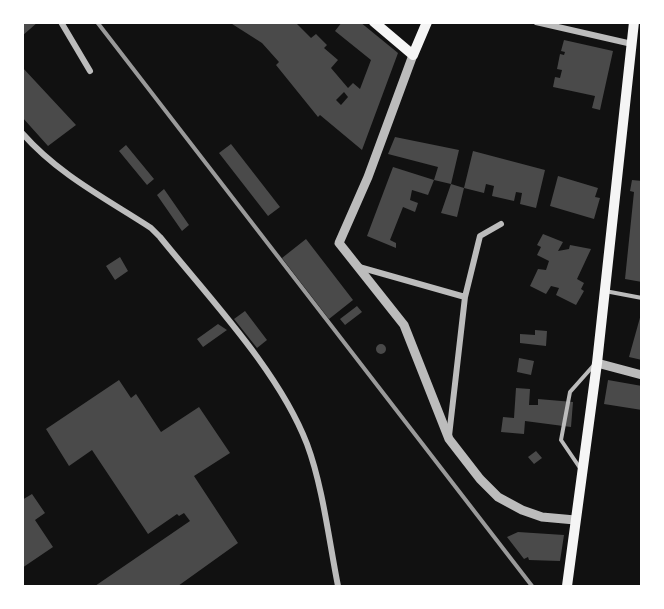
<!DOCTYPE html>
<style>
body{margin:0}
#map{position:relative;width:664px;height:609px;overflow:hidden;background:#111;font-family:"Open Sans",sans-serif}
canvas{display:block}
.frame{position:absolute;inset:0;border:24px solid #fff;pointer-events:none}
</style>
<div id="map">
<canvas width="664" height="609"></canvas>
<div class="frame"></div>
</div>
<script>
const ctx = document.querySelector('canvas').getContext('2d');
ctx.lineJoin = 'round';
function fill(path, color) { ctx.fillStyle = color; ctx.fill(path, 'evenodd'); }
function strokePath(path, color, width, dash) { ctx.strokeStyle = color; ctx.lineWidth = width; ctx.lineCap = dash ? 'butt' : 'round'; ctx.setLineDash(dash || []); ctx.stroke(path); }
fill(new Path2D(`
 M22 22H38L22 36Z
 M229 22H295L311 38 316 34 327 45 324 48 338 60 331 68 348 88 353 83 360 89 371 60 335 31 342 22H360L398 53 362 150 320 115 318 117 276 65 279 62 262 43ZM344 92 348 97 341 105 336 100Z
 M564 40 613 51 600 110 592 108 595 96 553 87 555 77 560 78 562 70 557 69 560 54 564 55 565 52 561 51Z
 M22 67 76 125 48 146 22 117Z
 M395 137 459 150 451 184 464 188 457 217 441 213 451 184 434 180 438 167 388 154Z
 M231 144 280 207 268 216 219 153Z
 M126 145 154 179 147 185 119 151Z
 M473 151 545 170 536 208 520 204 522 193 516 192 514 201 492 196 494 186 486 184 484 193 464 188Z
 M393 167 434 180 428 195 412 190 410 200 418 203 415 212 403 207 390 240 396 243V248L367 236Z
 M558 176 598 188 595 197 600 198 594 219 550 206Z
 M632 180 642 181V282L625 279 634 192 630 191Z
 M164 189 189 225 182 231 157 195Z
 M543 234 563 242 558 251 569 249 570 245 591 249 577 279 584 283 581 289 584 291 576 305 556 295 559 288 551 286 546 294 530 286 538 269 546 270 549 261 537 255 541 247 537 245Z
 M306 239 353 300 329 319 282 258Z
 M120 257 128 271 115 280 106 266Z
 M357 306 362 312 345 325 340 319Z
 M245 311 267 340 257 348 234 319Z
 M641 314H642V360L629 357Z
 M218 324 227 330 203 347 197 339Z
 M535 330 547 331 546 346 520 343V334L535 335Z
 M376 349a5 5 0 1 1 10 0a5 5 0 1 1-10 0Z
 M519 358 534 361 531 375 517 372Z
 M119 380 131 398 136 394 161 432 199 407 230 453 194 476 238 543 178 586H95L190 521 184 513 179 516 177 514 148 534 92 450 69 466 46 429Z
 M608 380 642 386V410L604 404Z
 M516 388 530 389 529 405H538V399L573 402 571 427 525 421 524 434 501 432 503 417 514 418Z
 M536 451 542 458 534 464 528 457Z
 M32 494 45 513 35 520 53 547 22 568V500Z
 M518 532 564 535 560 561 529 560 528 557 524 559 507 537Z`), '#4a4a4a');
strokePath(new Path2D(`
 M605 291 642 298
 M580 468 561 440 570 392 594 365`), '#bcbcbc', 4);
strokePath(new Path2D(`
 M61 22 90 71
 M536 22 632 44
 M22 133C59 175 105 198 151 228L160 237C210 299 279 371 307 444 323 487 329 541 338 586
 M359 267 465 297
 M449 436 465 297 480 236 501 224`), '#bcbcbc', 6);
strokePath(new Path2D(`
 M413 55 368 177 339 243 404 325 449 439 480 479 498 497 522 510 542 517 575 520
 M597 363 642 375`), '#bcbcbc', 9);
strokePath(new Path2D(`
 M374 22 413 55 427 22
 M567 586 597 363 634 22`), '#f5f5f5', 10);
strokePath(new Path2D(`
 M97 22 532 586`), '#9a9a9a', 4);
</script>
